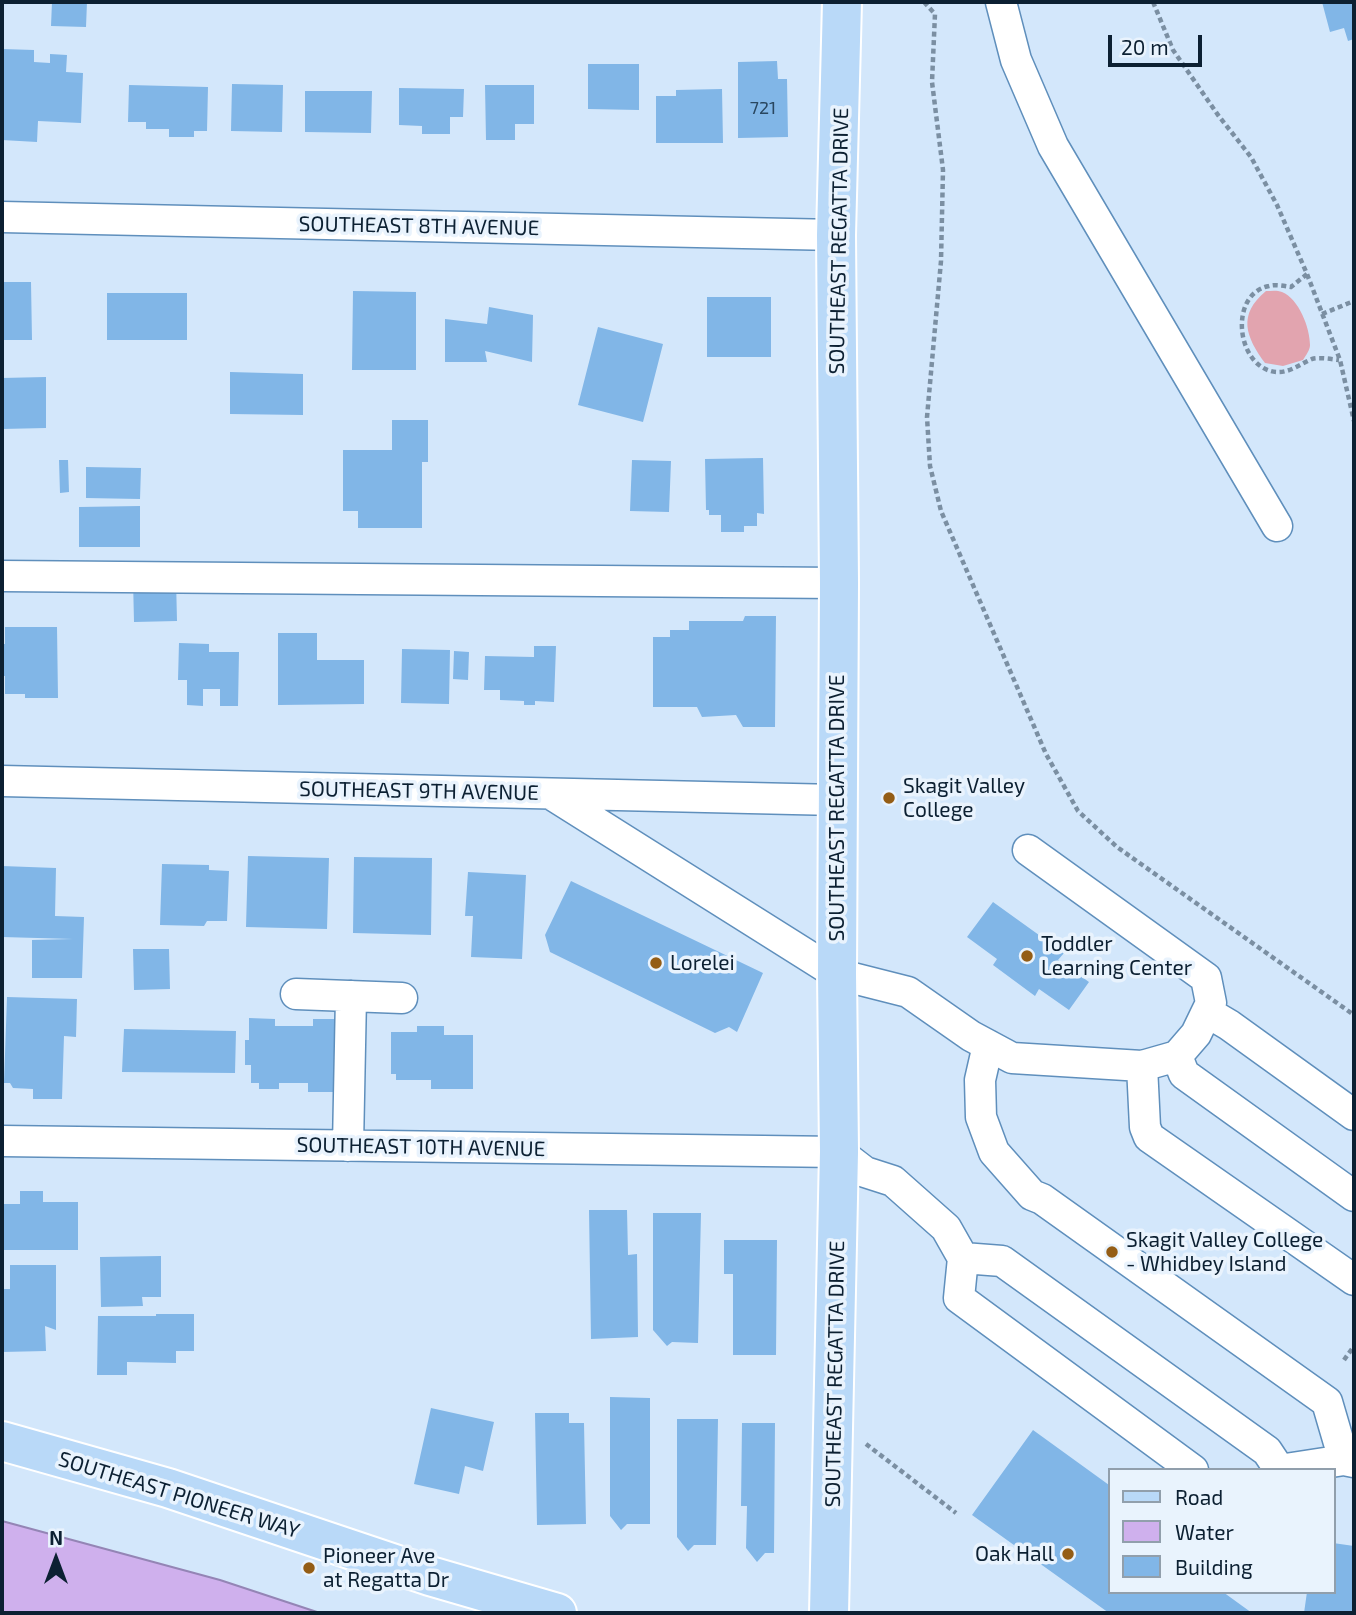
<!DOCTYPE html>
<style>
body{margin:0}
#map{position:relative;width:1356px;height:1615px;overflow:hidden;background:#d3e7fb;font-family:"Exo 2",sans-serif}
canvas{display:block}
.frame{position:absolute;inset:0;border:4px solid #0c2032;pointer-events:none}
.legend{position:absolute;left:1108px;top:1468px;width:228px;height:126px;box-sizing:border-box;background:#e9f3fd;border:2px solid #919fac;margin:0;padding:9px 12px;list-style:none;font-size:21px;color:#0c2032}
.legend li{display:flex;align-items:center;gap:14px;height:35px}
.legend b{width:35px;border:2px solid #919fac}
.north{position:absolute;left:21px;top:1524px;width:70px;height:70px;-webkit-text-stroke:5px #e9f3fd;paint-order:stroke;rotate:0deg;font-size:19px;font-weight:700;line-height:28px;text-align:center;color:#0c2032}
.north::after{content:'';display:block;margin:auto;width:24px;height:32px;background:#0c2032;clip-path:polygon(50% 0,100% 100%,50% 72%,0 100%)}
.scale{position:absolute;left:1108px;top:35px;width:94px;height:32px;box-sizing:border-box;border:4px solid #0c2032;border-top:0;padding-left:9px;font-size:21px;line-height:24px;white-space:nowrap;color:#0c2032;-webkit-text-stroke:5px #e9f3fd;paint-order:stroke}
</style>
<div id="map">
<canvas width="1356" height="1615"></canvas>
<div class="frame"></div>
<ul class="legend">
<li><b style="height:9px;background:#b9d9f8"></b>Road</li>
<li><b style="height:19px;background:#cfb0ed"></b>Water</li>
<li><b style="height:19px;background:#81b6e7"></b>Building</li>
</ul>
<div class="north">N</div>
<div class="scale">20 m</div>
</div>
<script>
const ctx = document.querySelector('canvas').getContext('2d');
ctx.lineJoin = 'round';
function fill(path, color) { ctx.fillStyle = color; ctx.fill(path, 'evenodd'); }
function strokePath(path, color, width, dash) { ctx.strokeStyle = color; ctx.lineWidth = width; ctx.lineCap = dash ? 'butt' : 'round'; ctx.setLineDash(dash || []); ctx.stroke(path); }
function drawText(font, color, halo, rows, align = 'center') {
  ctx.font = font + ' "Exo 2",sans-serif'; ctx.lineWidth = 7; ctx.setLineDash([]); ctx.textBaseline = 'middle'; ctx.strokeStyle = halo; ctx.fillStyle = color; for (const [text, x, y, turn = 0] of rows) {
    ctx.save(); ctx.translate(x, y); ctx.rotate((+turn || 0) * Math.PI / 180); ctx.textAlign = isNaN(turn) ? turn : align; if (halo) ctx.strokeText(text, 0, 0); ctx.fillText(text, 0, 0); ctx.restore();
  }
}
fill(new Path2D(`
 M1266 291C1271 291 1277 290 1282 292 1299 299 1310 328 1310 345 1310 350 1306 355 1303 360L1283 366 1265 363C1246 337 1237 315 1266 291Z`), '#e2a4af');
const water = new Path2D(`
 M2 1521 220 1580 320 1613H2Z`);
fill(water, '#cfb0ed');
strokePath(water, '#9485b5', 2);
fill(new Path2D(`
 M52 2H87L86 27 51 26Z
 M1322 2H1354V39L1348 41 1344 28 1330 32Z
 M2 49 34 50V62L50 63V54L67 55 66 72 83 73 81 123 38 121 37 142 2 140Z
 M777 61 778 79H787L788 137 738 138V62Z
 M588 64H639V110L588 109Z
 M232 84 283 85 282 132 231 131Z
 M129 85 208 87 207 131H194V137H169V129H146V122H128Z
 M485 85H534V124H515V140H486Z
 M399 88 464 89 463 117H450V134H422V126L399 125Z
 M722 89 723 143H656V96H676V90Z
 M305 91H372L371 133 305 132Z
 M2 282H31L32 340H2Z
 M353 291 416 292V370H352Z
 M107 293H187V340H107Z
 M707 297H771V357H707Z
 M489 307 533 315 532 362 485 351 487 362H445V319L487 324Z
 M598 327 663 344 643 422 578 405Z
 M230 372 303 374V415L230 414Z
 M46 377V428L2 429V378Z
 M392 420H428V462H422V528H358V511H343V450H392Z
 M763 458 764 514 757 513V526H744V532H721V515H709V510H706L705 459Z
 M59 460H68L69 492 60 493Z
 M632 460 671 461 669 512 630 511Z
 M86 467 141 468 140 499 86 498Z
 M140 506V547H79V507Z
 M133 579H176L177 621 134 622Z
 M745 616H776L775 727H743L736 715 702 717 697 707H653V637H670V630H689V621H743Z
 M5 627H57L58 698H25V694H5V676H2V644H5Z
 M278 633H317V660H364V704L278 705Z
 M179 643 209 644V652H239L238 706H220V689H203V706L187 705V680H178Z
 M534 646H556L554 702 535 701V705H524V701L500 700V690H484L485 656 534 657Z
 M402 649 450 650 449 704 401 703Z
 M454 651 469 652 468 680 453 679Z
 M248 856 329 858 327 929 246 927Z
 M354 857 432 858 431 935 353 933Z
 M162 864 209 865V870L229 871 227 921H207L204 926 160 925Z
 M2 866 56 868 55 916 84 917 82 978H32V940L73 939 2 937Z
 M468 872 526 875 522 959 471 957 473 916H465Z
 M571 881 763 973 737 1032 729 1027 715 1033 550 952 545 935Z
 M993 902 1064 953 1058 960 1089 982 1069 1010 1039 989 1035 996 993 965 997 959 967 937Z
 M133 949H169L170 989 134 990Z
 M7 997 77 999 76 1037 64 1036 62 1099H33V1089L13 1088 10 1083H4Z
 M249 1018 275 1019V1026H313V1019H335L334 1092H308V1083H279V1089H259V1083H251V1065H245V1040H249Z
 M417 1026H444V1035H473V1089H431V1080H396V1074H391V1032H417Z
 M124 1029 236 1031 235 1073 122 1072Z
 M20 1191H43V1202H78V1250H2V1204H20Z
 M589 1210H627L628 1255 637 1254 638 1337 591 1339Z
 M653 1213H701L698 1343 672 1342 667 1346 653 1330Z
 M724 1240H777L776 1355H733V1274H724Z
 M161 1256V1297H142L143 1306 101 1307 100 1257Z
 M10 1265H56V1330L45 1326 46 1351 2 1352V1289H10Z
 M156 1314H194V1351H176V1363L127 1362V1375H97L98 1316H156Z
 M610 1397 650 1398V1524H627L621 1530 610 1516Z
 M431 1408 494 1422 483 1471 465 1466 459 1494 414 1484Z
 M535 1413H569V1423H584L586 1524 537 1525Z
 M677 1419H718L716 1545H694L688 1551 677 1537Z
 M742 1423H775L774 1553H765L757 1562 746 1548 747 1506H741Z
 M1033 1430 1109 1485V1592H1223L1252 1613H1109L972 1515Z
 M1333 1543 1354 1546V1613H1304L1307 1592H1333Z`), '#81b6e7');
const minor = new Path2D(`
 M1001 2 1016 60 1053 146 1277 526
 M2 217 836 235
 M2 576 839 583
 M2 781 837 800
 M551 794 837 974 908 992 971 1036 1012 1058 1142 1066 1177 1056 1196 1034 1211 1003 1206 978 1028 850
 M296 994 402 998
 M1207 1012 1229 1025 1354 1115
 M988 1045 980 1080 981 1117 994 1152 1032 1195 1042 1199 1327 1402 1344 1460
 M1177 1056 1184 1074 1354 1196
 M1142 1066 1145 1127 1149 1137 1354 1280
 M2 1141 839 1152 865 1172 893 1181 946 1228 963 1258 959 1298 1193 1470
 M348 1146 351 996
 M963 1258 1002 1261 1267 1451 1279 1469
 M1279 1470 1344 1460 1354 1462`);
const major = new Path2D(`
 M2 1441 168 1488 430 1576 557 1613
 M829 1613 839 1152 837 974 839 583 836 235 842 2`);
strokePath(minor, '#5f8fbc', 33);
strokePath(major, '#fff', 42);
strokePath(new Path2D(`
 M924 2 935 14 932 82 943 170 941 261 927 417 930 466 941 511 1046 754 1078 811 1117 847 1354 1015
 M1153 2 1173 50 1218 115 1251 157 1277 205 1307 274 1340 360 1354 421
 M1307 274 1291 287C1284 286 1276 284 1269 286 1228 294 1236 368 1276 372 1290 373 1300 364 1312 359 1319 357 1331 359 1339 360
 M1322 314 1354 301
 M1344 1360 1354 1346
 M866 1444 956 1513`), '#7b8fa2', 4.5, [5, 3.5]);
strokePath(minor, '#fff', 30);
strokePath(major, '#b9d9f8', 38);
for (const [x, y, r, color] of [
 [889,798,7,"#945d15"],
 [1027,956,7,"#945d15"],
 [656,963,7,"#945d15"],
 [1112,1252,7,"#945d15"],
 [1068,1554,7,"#945d15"],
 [309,1568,7,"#945d15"]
]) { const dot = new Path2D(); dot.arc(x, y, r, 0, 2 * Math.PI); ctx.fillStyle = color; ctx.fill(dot); strokePath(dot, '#e9f3fd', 2.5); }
drawText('18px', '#29465f', null, [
 ["721",763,108]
]);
drawText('21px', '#0c2032', '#e9f3fd', [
 ["SOUTHEAST 8TH AVENUE",419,226,1],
 ["SOUTHEAST REGATTA DRIVE",839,241,-89],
 ["SOUTHEAST 9TH AVENUE",419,791,1],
 ["SOUTHEAST REGATTA DRIVE",837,808,-90],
 ["SOUTHEAST 10TH AVENUE",421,1147,1],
 ["SOUTHEAST REGATTA DRIVE",835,1374,-89],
 ["SOUTHEAST PIONEER WAY",179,1495,17]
]);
drawText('21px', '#0c2032', '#e9f3fd', [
 ["Skagit Valley",903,786],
 ["College",903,810],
 ["Toddler",1041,944],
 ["Learning Center",1041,968],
 ["Lorelei",670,963],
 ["Skagit Valley College",1126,1240],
 ["- Whidbey Island",1126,1264],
 ["Oak Hall",1054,1554,"right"],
 ["Pioneer Ave",323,1556],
 ["at Regatta Dr",323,1580]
], 'left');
</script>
